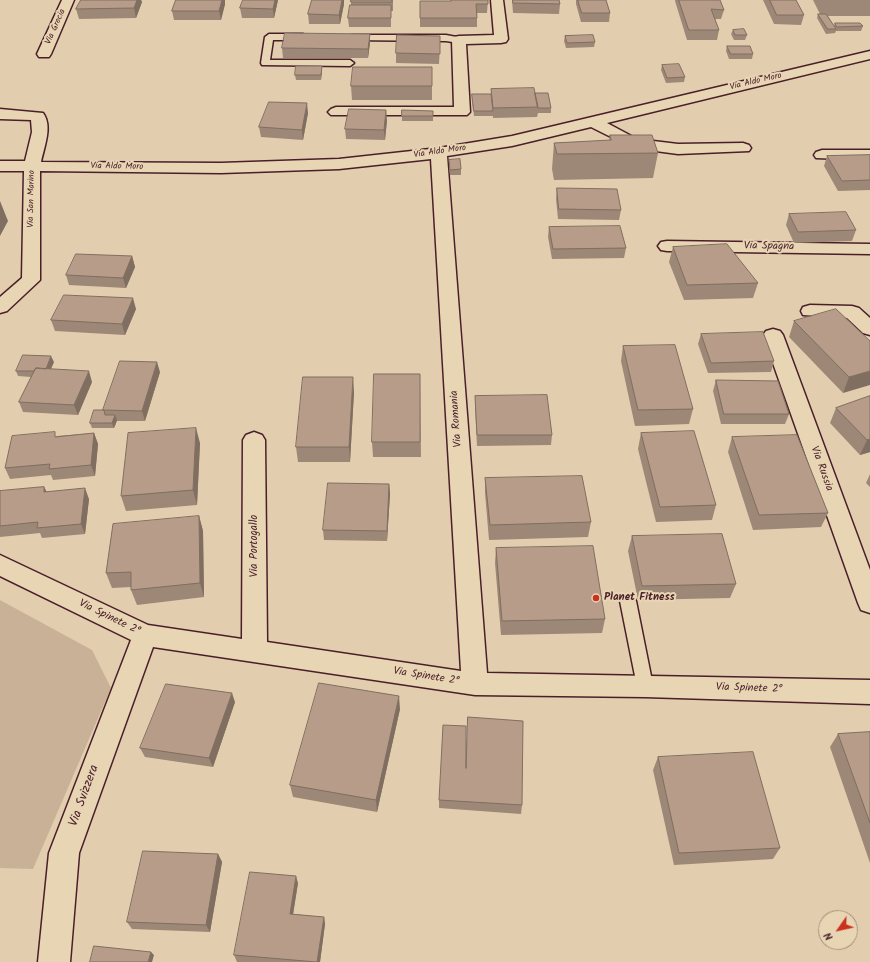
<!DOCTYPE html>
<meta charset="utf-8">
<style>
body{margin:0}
#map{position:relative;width:870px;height:962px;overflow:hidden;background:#e2ceae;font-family:Kalam,sans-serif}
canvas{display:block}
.north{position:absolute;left:818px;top:910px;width:40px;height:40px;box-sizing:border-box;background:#e8d5b3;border:1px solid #a98c7d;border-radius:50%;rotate:236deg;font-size:11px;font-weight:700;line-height:16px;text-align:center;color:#4a1f2b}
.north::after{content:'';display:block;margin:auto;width:14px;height:18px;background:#c8321e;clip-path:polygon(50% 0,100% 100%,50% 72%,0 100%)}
</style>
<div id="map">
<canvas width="870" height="962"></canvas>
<div class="north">N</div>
</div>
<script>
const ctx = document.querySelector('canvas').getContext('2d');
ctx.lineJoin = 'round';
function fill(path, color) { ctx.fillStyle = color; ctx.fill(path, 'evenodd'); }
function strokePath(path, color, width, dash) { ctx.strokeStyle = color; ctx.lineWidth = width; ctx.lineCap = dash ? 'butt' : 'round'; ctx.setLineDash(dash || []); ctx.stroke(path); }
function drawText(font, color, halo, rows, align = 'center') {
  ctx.font = font + ' Kalam,sans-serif'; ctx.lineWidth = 4; ctx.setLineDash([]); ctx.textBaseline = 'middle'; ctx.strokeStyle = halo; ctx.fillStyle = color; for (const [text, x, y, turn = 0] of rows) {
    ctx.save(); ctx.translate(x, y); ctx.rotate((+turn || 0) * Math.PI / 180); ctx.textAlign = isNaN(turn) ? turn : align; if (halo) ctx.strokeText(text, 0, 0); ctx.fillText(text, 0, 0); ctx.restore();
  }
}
fill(new Path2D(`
 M0 600 92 650 111 688 33 869 0 868Z`), '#c9b198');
const lane = new Path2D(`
 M269 34H303L307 37 303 40H273L270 60H350L354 63 350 66 262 65 261 63 265 37Z
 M352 35H446L462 38 463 40 459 43 446 41 349 40V36Z
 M628 595 633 596 636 601 653 686 651 691 645 693 639 691 637 686 620 601 623 596Z`);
const street = new Path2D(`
 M62 0H74L51 54 49 57H39L37 54Z
 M491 0H503L508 39 506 42 501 43 466 44 470 112 467 115H331L328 112 331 109 336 107H454L452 40 454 37 459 36 494 35Z
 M870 51V59L607 123 637 139 678 144 743 143 749 145 751 148 749 151 678 154 633 148 591 127 512 146 447 156 487 673 870 680V704L645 697 475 695 153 647 79 853 70 962H38L49 853 131 640 0 576V555L148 625 242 639 243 440 246 435 254 432 262 435 265 440 267 642 461 671 431 159 339 169 221 173 40 171V280L7 311 0 313V297L22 278 24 171H0V161H25L32 132 31 120 0 119V109L43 113C53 126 44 147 41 162L221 163 339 159 439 148 512 136Z
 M822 150H870V160L816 158 814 155 816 152Z
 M667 241 870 244V254L667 251 661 250 658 246 661 242Z
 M810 305 852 306 859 308 870 318V335L863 333 847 318 803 315 801 311 803 307Z
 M773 329 780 331 783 335 870 570V613L861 610 858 603 763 335 766 331Z`);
strokePath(lane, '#4a1f2b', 3);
strokePath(street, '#4a1f2b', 3);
fill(lane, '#e8d5b3');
fill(street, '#e8d5b3');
fill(new Path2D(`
 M81 0H141L142 2 136 18 79 19 76 9Z
 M176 0H225V4L221 20H174L172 11Z
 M278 0 274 18H242L240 8Z
 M312 0H344V4L340 24H309L308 14Z
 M351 0H393V11H391V27H349L348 18 351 5Z
 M451 0H488L487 13H477V27H420V18L451 1Z
 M512 0H559L560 4 559 14 513 13Z
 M576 0H606L610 13 609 22H581L576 4Z
 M675 0H720L724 10 721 19H715L719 30 717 40H687L675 1Z
 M763 0H796L804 15 801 25 774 24Z
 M813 0H870V16H828L834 26 835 23 863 26 861 31H836L835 33 826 34 817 18 818 14H820Z
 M733 30 747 35 745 40H734L731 34Z
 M370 34V43L368 58H283L282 48Z
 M565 36 595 42 594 47 566 48 564 41Z
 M440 45 439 64 396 63V53Z
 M727 46 753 54 752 59H729L726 51Z
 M662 65 685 77 684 82 666 83 661 70Z
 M432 67V100H352L351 86Z
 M322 71 321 80H296L295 75Z
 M491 89 535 93 551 108V113H538L537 117 493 118V116H474L472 99V94H491Z
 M433 111V121H402V116Z
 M308 113 303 140 261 137 259 127Z
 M387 120 385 140 346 139 345 129Z
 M610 135 658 153 653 178 554 180 552 169 554 143 609 141Z
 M870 155V190L838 191 824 166 827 156Z
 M449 160 461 169V175H450Z
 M557 188 621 210 619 220 558 219 556 199Z
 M789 214 856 230 852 241 794 243 786 225Z
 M549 227 626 248 624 258 552 259 548 237Z
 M673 247 758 283 753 298 684 300 669 262Z
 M132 256 135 267 126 288 69 285 66 275Z
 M136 309 125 335 55 331 51 320Z
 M794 321 870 341 843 393 789 337Z
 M701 334 774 361 771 372 708 373 698 344Z
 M623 346 693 409 689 424 635 426 621 361Z
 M54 362 51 369 92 382 78 415 23 412 19 402 31 377 18 376 16 371Z
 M160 372 145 421H117L114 428H92L90 423 104 411 103 410Z
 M420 374 421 457H373L372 442Z
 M716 380 789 414 785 424H721L713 391Z
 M354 392 350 462H298L296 447Z
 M475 396 552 435 551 445 477 446 475 406Z
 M870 396V452L860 455 830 423 836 408Z
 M94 433 98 444 95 476 53 480 51 475 10 479 5 468 57 436Z
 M641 433 716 505 712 520 656 522 638 449Z
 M732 437 828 513 821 527 753 530 728 452Z
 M200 443 197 505 126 511 121 496Z
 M870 474V487L866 483Z
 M485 478 591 522 588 537 489 540 485 493Z
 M389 484 390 494 387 541 324 540 323 530Z
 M44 487 47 492 89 499 85 534 42 538 40 533 0 537V491Z
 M199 516 203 531 204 597 137 605 131 590V587L112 588 106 573Z
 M632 536 736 584 730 598 638 600 628 551Z
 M496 548 605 619 602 633 501 635 495 563Z
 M235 702 213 767 145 757 140 748Z
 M400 709 377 812 293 797 290 785Z
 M870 732V863L830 747 838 734Z
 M658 757 780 848 773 859 674 865 653 770Z
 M466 768 522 805 521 814 439 808V800Z
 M218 854 222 862 210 932 132 929 127 922Z
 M298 883 293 914 324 917 325 924 320 962H237L234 955Z`), '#9d8776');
fill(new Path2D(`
 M137 0H141L142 2 136 18 134 8Z
 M222 0H225V4L221 20 219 11Z
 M275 0H278L274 18 273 9Z
 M342 0H344V4L340 24 339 15Z
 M370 34V43L368 58V49Z
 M322 66V71L321 80V75Z
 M307 103 308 113 303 140 302 130Z
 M386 110 387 120 385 140 384 130Z
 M0 201 8 221 0 236Z
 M132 256 135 267 126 288 123 278Z
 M133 298 136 309 125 335 122 324Z
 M51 356 54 362 47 377 45 372Z
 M157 362 160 372 145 421 142 411Z
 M89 371 92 382 78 415 74 405Z
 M870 371V385L843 393 849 377Z
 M353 377 354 392 350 462 349 447Z
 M115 415 117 420 114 428 112 423Z
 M196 428 200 443 197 505 193 490Z
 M94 433 98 444 95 476 91 465Z
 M870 439V452L860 455 867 440Z
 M389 484 390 494 387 541V531Z
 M44 487 49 497 44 492Z
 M85 488 89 499 85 534 81 524Z
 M199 516 203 531 204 597 200 583Z
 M232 693 235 702 213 767 209 758Z
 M399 696 400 709 377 812 376 800Z
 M218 854 222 862 210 932 206 925Z
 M296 876 298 883 292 921 290 914Z
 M324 917 325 924 320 962H317Z
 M151 952 154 955 152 962H148Z`), '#806e60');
const building = new Path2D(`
 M81 0H137L134 8 76 9Z
 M176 0H222L219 11H172Z
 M243 0H275L273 9 240 8Z
 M312 0H342L339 15 308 14Z
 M351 0H392V2H351Z
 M451 0H488V4H476L477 18H420V1H451Z
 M513 0H559L560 4 513 3Z
 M578 0H606L610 13H582Z
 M679 0H720L724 10 711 9 719 30H689Z
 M770 0H796L804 15H777Z
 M350 5H391V18H348Z
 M818 14H826L836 29H828Z
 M835 23H860L863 26 837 27Z
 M744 29 747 35H735L733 30Z
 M285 33 370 34 368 49 282 48Z
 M397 35 440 36V54L396 53Z
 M593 35 595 42 567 43 565 36Z
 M727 46H750L753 54H731Z
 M679 64 685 77 667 78 662 65Z
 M296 66H322L321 75H295Z
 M353 67H432V86H351Z
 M534 88 538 107 493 108 491 89Z
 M535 93H548L551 108H538Z
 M472 94H491L493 111H474Z
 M269 102 307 103 302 130 259 127Z
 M349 109 386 110 384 130 345 129Z
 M402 110 433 111V116H402Z
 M610 135H652L658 153 557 154 554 143 611 140Z
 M870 155V180L842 181 827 156Z
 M460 159 461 169 450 170 449 160Z
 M557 188 617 189 621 210 559 209Z
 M846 212 856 230 798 232 789 214Z
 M620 226 626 248 553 249 549 227Z
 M727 244 758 283 687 285 673 247Z
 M76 254 132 256 123 278 66 275Z
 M64 295 133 298 122 324 51 320Z
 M836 309 870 341V371L849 377 794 321Z
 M763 332 774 361 711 363 701 334Z
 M675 345 693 409 638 410 623 346Z
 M23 355 51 356 46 369 36 368 34 371H16Z
 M120 361 157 362 142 411 103 410Z
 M36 368 89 371 74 405 19 402Z
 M374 374H420V442H372Z
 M303 377H353L349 447H296Z
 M716 380 778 381 789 414H724Z
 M547 395 552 435H477L475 396Z
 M870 396V439L867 440 836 408Z
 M94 410H104L105 415H115L112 423H90Z
 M196 428 193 490 121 496 128 433Z
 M694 431 716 505 660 507 641 433Z
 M55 432V437L94 433 91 465 49 469 50 464 5 468 12 436Z
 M797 435 828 513 759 515 732 437Z
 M582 476 591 522 490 525 485 478Z
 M328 483 389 484 387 531 323 530Z
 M44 487V492L85 488 81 524 37 528 38 522 0 526V491Z
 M199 516 200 583 131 590V572L106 573 113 524Z
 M722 534 736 584 642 586 632 536Z
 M593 546 605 619 502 621 496 548Z
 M319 683 399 696 376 800 290 785Z
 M166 684 232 693 209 758 140 748Z
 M468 717 523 721 522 805 439 800 443 725 466 726V768Z
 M870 732V823L838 734Z
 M753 752 780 848 679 853 658 757Z
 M143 851 218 854 206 925 127 922Z
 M250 872 296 876 290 914 324 917 317 962 234 955Z
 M94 946 151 952 148 962H90Z`);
fill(building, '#b79d89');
strokePath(building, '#806e60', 1);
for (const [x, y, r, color] of [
 [596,598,4,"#c8321e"]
]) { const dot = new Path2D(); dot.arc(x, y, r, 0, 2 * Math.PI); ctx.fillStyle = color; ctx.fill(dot); strokePath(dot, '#e8d5b3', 1.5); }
drawText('9px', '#4a1f2b', '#e8d5b3', [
 ["Via Grecia",56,27,-66],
 ["Via Aldo Moro",756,82,-13],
 ["Via Aldo Moro",440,152,-8],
 ["Via Aldo Moro",117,167,1],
 ["Via San Marino",32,199,-89]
]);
drawText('11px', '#4a1f2b', '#e8d5b3', [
 ["Via Spagna",769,247,1],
 ["Via Romania",457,419,-94],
 ["Via Russia",821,469,70],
 ["Via Portogallo",255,546,-90],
 ["Via Spinete 2°",109,618,26],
 ["Via Spinete 2°",426,677,9],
 ["Via Spinete 2°",749,689,2]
]);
drawText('bold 11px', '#4a1f2b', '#e8d5b3', [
 ["Planet Fitness",604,598]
], 'left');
drawText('13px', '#4a1f2b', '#e8d5b3', [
 ["Via Svizzera",85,796,-70]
]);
</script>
